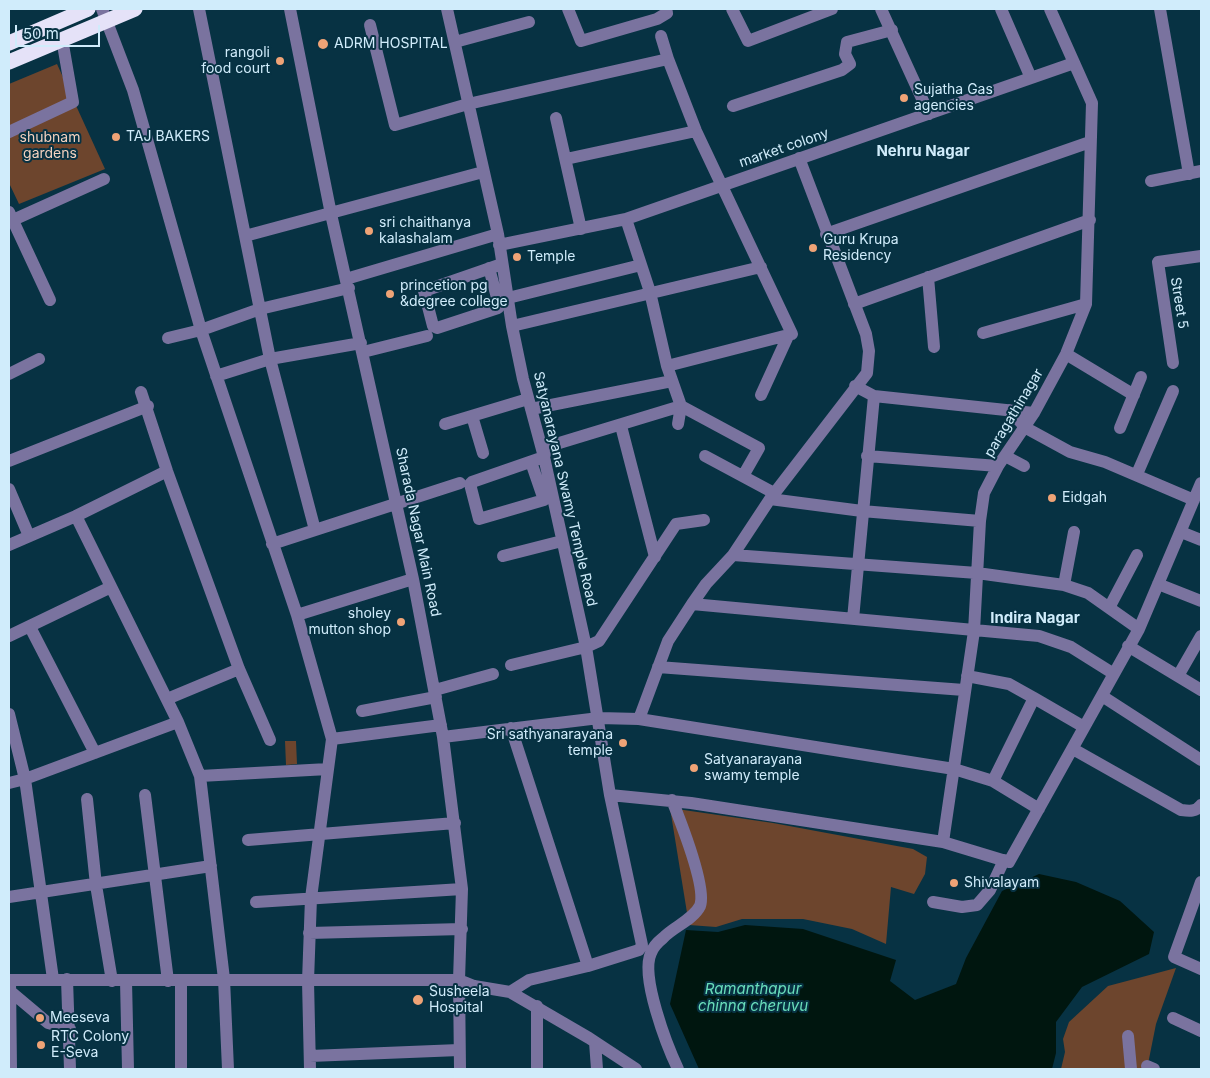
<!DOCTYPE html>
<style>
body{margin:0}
#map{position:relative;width:1210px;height:1078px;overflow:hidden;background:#073243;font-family:Inter,sans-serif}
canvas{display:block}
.frame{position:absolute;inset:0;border:10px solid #d0ecfb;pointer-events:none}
.scale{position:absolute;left:15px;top:25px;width:85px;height:22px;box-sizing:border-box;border:2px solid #d0ecfb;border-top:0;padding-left:6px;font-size:15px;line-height:18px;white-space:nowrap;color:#d0ecfb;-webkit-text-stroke:4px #073243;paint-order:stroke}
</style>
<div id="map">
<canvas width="1210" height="1078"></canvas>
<div class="frame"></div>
<div class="scale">50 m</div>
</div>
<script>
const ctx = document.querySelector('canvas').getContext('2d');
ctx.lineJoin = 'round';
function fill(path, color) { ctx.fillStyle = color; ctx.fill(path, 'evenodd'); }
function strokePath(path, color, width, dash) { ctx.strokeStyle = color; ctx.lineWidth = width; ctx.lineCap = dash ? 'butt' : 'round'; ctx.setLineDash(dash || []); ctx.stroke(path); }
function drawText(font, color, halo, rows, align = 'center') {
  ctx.font = font + ' Inter,sans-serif'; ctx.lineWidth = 4; ctx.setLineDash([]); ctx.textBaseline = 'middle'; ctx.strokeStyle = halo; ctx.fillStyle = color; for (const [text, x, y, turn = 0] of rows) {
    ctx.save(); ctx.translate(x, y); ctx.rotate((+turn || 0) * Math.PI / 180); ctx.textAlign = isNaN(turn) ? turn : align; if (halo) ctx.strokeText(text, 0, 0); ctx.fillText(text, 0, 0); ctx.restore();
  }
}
fill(new Path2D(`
 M57 64 105 169 19 204 9 183V84Z
 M285 741H296L297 764 286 765Z
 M670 808 773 823 913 849 927 857 925 874 914 894 891 887 886 944 852 929 803 919H742L716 927 689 925Z
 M1176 968 1156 1024 1147 1069H1061L1065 1052 1063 1039 1069 1022 1108 986Z`), '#6d452d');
fill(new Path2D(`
 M1039 874 1076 882 1120 901 1154 932 1149 954 1082 987 1056 1022V1053L1052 1069H699L670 1004 686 930 718 932 745 925 803 929 896 960 890 981 915 1000 956 984 966 958 1002 891Z`), '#00160f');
strokePath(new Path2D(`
 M102 9 133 90 201 330 297 615 332 739 311 898 308 981 310 1069
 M199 9 270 359 315 530
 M290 9 331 214 413 579 443 737 462 889 459 980 460 1069
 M447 9 498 234 512 326 523 379 544 457 586 647 610 795 642 945 639 950 588 966 529 980 510 992
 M568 9 581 41 657 19 667 13 666 9
 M732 9 748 41 832 9
 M881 9 929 114
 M1001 9 1031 78
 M1160 9 1189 174
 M370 25 395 125 468 104 668 59 696 131 792 334 667 366
 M661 36 668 59
 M455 42 529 22
 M733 106 842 70 850 64 845 54 847 42 892 30
 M556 118 581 229
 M9 132 73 102 62 39
 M566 159 696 131
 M1151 181 1201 171
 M9 212 50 300
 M13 220 104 179
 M826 234 1090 142
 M245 236 483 172
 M499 245 626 219 1074 63
 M489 268 499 305 498 308 437 328 433 326 424 291 502 264
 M928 277 934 347
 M346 279 498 234
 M508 298 641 265
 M854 304 1090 220
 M512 326 761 267
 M983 333 1086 304
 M168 338 201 330 260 309 349 288
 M363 352 427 336
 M1066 354 1134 395
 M1173 363 1158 262 1201 256
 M9 374 39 359
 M216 376 270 359 361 343
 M855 386 874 396 1034 413
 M141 392 167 471 239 669 270 740
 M761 395 788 336
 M531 409 672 381
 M1009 410 1026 428 1070 452 1105 462 1194 500
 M472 416 483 453
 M445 424 528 399
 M678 424 681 406 759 448 743 476
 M621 426 655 557
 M1120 428 1141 377
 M705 456 774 493
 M867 456 998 466
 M1005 456 1024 466
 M9 461 148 406
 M531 462 544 500 479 519 470 484 472 482 544 457 547 447 556 444 681 406 667 366 650 292 626 219
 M1137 474 1173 391
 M9 489 29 536
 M770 499 862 511 980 521
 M76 516 178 722 200 776 224 979 228 1069
 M1181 532 1201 540
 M272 544 460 483
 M9 545 76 516 167 471
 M733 555 977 573 1064 585 1088 593 1139 629
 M503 556 562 541
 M1158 584 1201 601
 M1064 585 1074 532
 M692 604 1039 636 1071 647 1114 674
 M1109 608 1137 555
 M297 615 413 579
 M853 619 874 396
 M30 627 95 753
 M9 636 111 587
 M1128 646 1201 690
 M511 665 586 647 599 641 676 524 704 520
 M658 667 964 690
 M967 676 1009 684 1034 698
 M1178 676 1201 636
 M435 690 493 674
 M1102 696 1201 760
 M167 699 239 669
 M362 711 436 697
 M9 714 25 779 53 979
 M639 719 954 769 993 781 1039 809
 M511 728 588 966
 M443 737 599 718 639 719 668 641 692 604 706 584 733 555 770 499 867 373 869 351 866 334 799 158
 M332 739 441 725
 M1073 749 1181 810C1189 811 1196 812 1201 805
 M200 776 328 769
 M993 781 1034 698 1084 727
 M9 783 25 779 178 722
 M145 795 168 981
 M610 795 691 803 943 842 1009 862 1139 629 1201 483
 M87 799 96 885 112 981
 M672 800C680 820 707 888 700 906 693 920 673 927 663 938 658 942 653 947 651 953 640 976 667 1046 678 1069
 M248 840 455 823
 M943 842 974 631 980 521 984 493 998 466 1034 413 1066 354 1086 304 1092 103 1050 9
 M1201 882 1174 957 1201 969
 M9 897 211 866
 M256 902 462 889
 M933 902 962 907 977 905 990 890 1004 860
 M309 933 462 929
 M67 979 70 1069
 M9 980H459L474 986 510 992 589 1038 636 1069
 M10 980 11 1069
 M126 981 128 1069
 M10 991 48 1023 70 1029
 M537 1006V1069
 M1173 1018 1201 1031
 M1128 1036 1131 1069
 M595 1042 597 1069
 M310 1056 459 1050
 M1147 1066 1154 1069
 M181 1069V980`), '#7a739f', 12);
strokePath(new Path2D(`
 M9 43 88 9
 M9 62 135 9`), '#e5e2f8', 15);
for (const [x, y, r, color] of [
 [323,44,6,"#efa376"],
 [280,61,5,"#efa376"],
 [904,98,5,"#efa376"],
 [116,137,5,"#efa376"],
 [369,231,5,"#efa376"],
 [813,248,5,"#efa376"],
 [517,257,5,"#efa376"],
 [390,294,5,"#efa376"],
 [1052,498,5,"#efa376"],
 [401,622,5,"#efa376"],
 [623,743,5,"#efa376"],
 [694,768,5,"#efa376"],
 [954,883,5,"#efa376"],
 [418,1000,6,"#efa376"],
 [40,1018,5,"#efa376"],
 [41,1045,5,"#efa376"]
]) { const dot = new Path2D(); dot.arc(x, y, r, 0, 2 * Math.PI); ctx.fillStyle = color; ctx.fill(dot); strokePath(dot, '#073243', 2); }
drawText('14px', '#d0ecfb', '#073243', [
 ["ADRM HOSPITAL",334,44],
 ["rangoli",270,53,"right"],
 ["food court",270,69,"right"],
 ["Sujatha Gas",914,90],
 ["agencies",914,106],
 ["TAJ BAKERS",126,137],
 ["sri chaithanya",379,223],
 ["kalashalam",379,239],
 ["Guru Krupa",823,240],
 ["Residency",823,256],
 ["Temple",527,257],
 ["princetion pg",400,286],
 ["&degree college",400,302],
 ["Eidgah",1062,498],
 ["sholey",391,614,"right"],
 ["mutton shop",391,630,"right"],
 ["Sri sathyanarayana",613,735,"right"],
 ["temple",613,751,"right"],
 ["Satyanarayana",704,760],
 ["swamy temple",704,776],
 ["Shivalayam",964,883],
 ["Susheela",429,992],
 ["Hospital",429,1008],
 ["Meeseva",50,1018],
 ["RTC Colony",51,1037],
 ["E-Seva",51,1053]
], 'left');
drawText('14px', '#f5d2bf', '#073243', [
 ["shubnam",50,138],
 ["gardens",50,154]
]);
drawText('14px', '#d0ecfb', '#073243', [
 ["market colony",784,148,-19],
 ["Street 5",1179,303,81],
 ["paragathinagar",1014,413,-59],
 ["Satyanarayana Swamy Temple Road",565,489,77],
 ["Sharada Nagar Main Road",418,532,78]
]);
drawText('bold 15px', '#d0ecfb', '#073243', [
 ["Nehru Nagar",923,151],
 ["Indira Nagar",1035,618]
]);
drawText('italic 15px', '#69ddba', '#073243', [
 ["Ramanthapur",753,989],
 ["chinna cheruvu",753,1006]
]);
</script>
